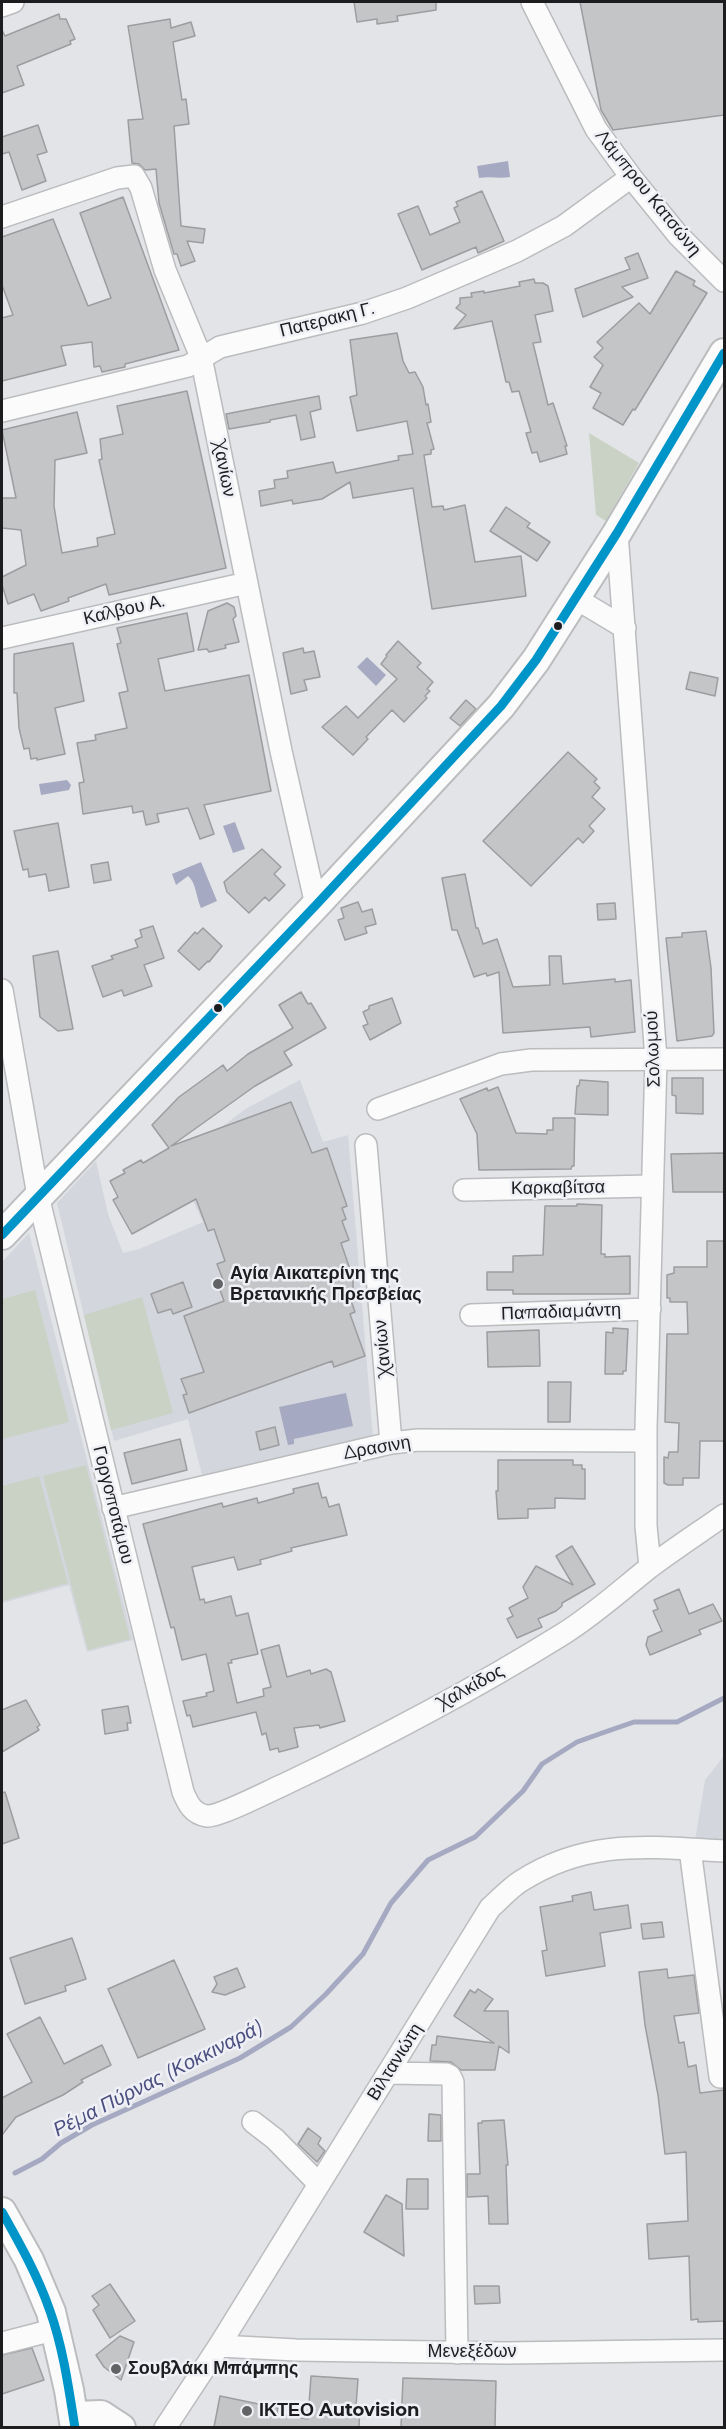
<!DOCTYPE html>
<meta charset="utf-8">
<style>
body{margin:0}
#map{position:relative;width:726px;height:2429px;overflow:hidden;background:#e3e4e7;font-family:Montserrat,sans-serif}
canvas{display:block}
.frame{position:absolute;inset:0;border:3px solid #1d1d1f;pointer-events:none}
</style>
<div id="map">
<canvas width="726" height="2429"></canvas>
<div class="frame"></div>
</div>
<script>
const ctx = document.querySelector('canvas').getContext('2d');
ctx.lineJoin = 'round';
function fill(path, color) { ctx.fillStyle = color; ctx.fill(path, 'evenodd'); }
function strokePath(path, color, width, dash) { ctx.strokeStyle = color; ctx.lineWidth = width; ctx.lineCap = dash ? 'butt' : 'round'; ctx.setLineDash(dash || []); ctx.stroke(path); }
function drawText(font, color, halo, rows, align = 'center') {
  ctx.font = font + ' Montserrat,sans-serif'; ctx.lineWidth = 5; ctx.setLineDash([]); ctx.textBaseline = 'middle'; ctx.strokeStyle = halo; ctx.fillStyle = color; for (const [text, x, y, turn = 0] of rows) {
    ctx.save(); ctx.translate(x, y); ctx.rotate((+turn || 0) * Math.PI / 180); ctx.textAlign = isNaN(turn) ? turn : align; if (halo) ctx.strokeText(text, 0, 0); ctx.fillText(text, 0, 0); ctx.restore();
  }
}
fill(new Path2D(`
 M300 1080 323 1142 348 1135 373 1437 202 1475 188 1419 114 1441 57 1203 96 1161 108 1214 123 1253 139 1249 203 1222 174 1162 247 1108Z
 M29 1233 133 1640 87 1652 69 1585 2 1603V1262Z
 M724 1756V1843L695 1841 705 1780Z`), '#d4d6de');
fill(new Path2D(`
 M589 433 639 463 606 521 596 515Z
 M35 1290 69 1422 2 1439V1299Z
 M142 1297 173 1413 111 1430 84 1315Z
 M86 1465 130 1639 88 1650 43 1476Z
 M39 1476 68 1583 2 1601V1486Z`), '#c9d2c4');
fill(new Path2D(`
 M508 161 510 177C499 179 491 176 479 178L477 166Z
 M367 657 386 675 376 686 357 667Z
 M67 780 71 785 69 790 41 795 39 784Z
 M235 822 245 849 233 853 223 826Z
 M201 862 217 901 201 908C196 897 196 882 188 876L176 885 172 874Z
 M346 1393 353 1426 294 1439V1444L288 1445 279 1407Z`), '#a5a9c1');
strokePath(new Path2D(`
 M15 2173 42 2159 61 2143 92 2125 240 2058 291 2027 326 1994 363 1954 391 1903 428 1860 475 1837 523 1791 542 1764 577 1742 605 1732 634 1722H677L724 1698`), '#a5a9c1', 5);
const building = new Path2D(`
 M354 2H436V10L397 16 398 21 377 24V19L357 22Z
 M580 2H724V115L613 130 601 110Z
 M59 14 60 19H66L75 39 70 41 71 44 17 66 24 85 2 93V30L5 36Z
 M170 19 171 28 191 22 195 36 173 42 182 100 186 99 189 124 174 126 181 226 205 229 203 243 187 241 195 261 181 266 177 254H174L159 203 156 169 145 170 139 164 132 163 128 120 143 119 128 26Z
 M38 125 47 152 37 155 46 181 22 190 9 152 2 154V137Z
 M482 191 504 241 478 253 476 247 422 270 398 214 418 206 430 235 460 222 454 208 458 206 456 202Z
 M123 197 179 350 125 364V367L102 372 100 366 94 367 92 342 61 346 66 365 2 381V318L13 315 2 285V237L53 219 88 306 111 298 80 213Z
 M638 253 648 278 622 287 633 297 583 317 575 289 630 269 625 258Z
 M676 271 695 281 693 285 707 293 635 410 633 409 623 425 593 408 601 393 590 387 603 365 594 357 603 348 597 342 639 303 650 314Z
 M534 279 535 283H543L548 286 553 311 535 315 541 342 533 343 548 405 553 403 567 446H565L567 454 540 462 537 452 532 453 526 433 531 432 519 391 512 392 509 382H506L492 321 454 329 466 315 456 308 460 304V298L472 297 471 293 484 291V293L520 286 519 282Z
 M397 333 403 361 409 373 415 372 423 387 426 405 428 404 431 422 427 423 434 449 431 450V454L424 455 432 507 443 506 444 510 465 505 475 562 521 556 526 596 432 609 413 488 353 498 350 482 322 499 293 504 292 500 261 506 259 491 275 488 274 480 288 478 287 471 333 462 336 473 399 460 398 456 413 454 407 421 357 431 350 397 357 395 350 340Z
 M187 391 226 568 109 595 106 584 68 598 69 601 41 611 34 594 8 604 2 585V577L26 565 21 530 2 528V498H16L2 430 77 412 87 453 55 460 54 506 58 531 62 553 98 546 97 538 115 534 99 460 102 459 100 439 123 434 117 406Z
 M319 396 321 409 310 412 315 437 301 440 296 415 270 420V422L229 429 226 414Z
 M506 507 530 523 527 527 550 542 537 561 490 531Z
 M227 603 234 607 236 616 233 619 239 642 225 645 226 648 209 652 207 649 198 650 208 611Z
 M187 613 194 651 158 659 165 691 249 675 271 791 204 805 214 834 200 839 188 808 157 814 159 822 146 825 143 811 133 813 132 806 83 814 79 783 84 782 77 743 96 740 95 735 127 728 119 693 128 691 117 644 121 643 117 628Z
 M398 641 421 663 417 667 433 682 427 689 430 691 425 696 427 698 404 722 392 710 366 737 368 739 353 755 322 727 346 706 358 718 397 679 381 664 387 656 386 655Z
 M73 643 84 701 55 708 65 754 37 760V758L31 759 29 748 24 749 19 728 17 693H14V654Z
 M303 648 304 653 314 651 320 677 304 680 307 690 291 694 283 653Z
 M690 672 718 678 715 696 686 689Z
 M466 700 476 709 460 726 450 718Z
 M568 752 597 779 594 782 600 788 592 797 605 809 589 826 594 831 583 843 578 838 531 886 483 841Z
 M58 823 69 887 49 891 46 874 29 877 28 869 23 870 14 831Z
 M262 849 281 867 274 874 285 885 269 901 265 897 249 913 227 892 224 882Z
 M108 862 111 880 94 883 91 865Z
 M465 874 476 928H478L483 944 497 939 513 987 550 985 549 956H561L563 984 615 979V982L631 980 635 1032 591 1037 590 1027 503 1033 499 972 487 976 486 973 474 977 457 930H452L442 878Z
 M358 902 362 912 372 909 376 924 365 927 367 933 345 940 338 920 344 918 341 908Z
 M615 903 616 919 598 920 597 904Z
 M153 926 164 958 144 965 152 986 124 996 122 990 103 997 92 966 113 959 111 956 138 947 135 940 142 937 140 930Z
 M203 928 222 946 209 962 208 961 199 970 178 951 195 932 197 934Z
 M706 931 711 968 714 1033 712 1036 677 1041 666 938 682 937V933Z
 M58 951 73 1029 58 1031 40 1017 33 956Z
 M301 992 308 1004 311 1003 326 1028 284 1052 292 1065 255 1086 171 1146 291 1102 312 1153 327 1148 347 1206 342 1208 346 1219 342 1221 349 1240 341 1243 353 1278V1290L348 1292 355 1312 350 1314 365 1356 334 1367 332 1361 189 1413 183 1395 187 1394 181 1379 204 1372 184 1316 224 1301 219 1287 225 1285 217 1264 225 1261 214 1229 208 1231 196 1199 132 1234 113 1200 118 1197 110 1181 125 1173 123 1170 141 1160 143 1163 169 1148 152 1125 179 1097 223 1065 227 1071 248 1054 293 1028 279 1005Z
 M392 998 401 1023 370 1040 363 1026 368 1024 363 1012 369 1009V1006Z
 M672 1078H703V1114L676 1113V1096L672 1095Z
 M580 1080 608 1082V1115L575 1114 577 1086H579Z
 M498 1087 516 1133 547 1134V1130H553V1118H575L574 1166H572L571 1169 479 1170 477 1134 460 1099 487 1088 488 1091Z
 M724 1153V1192H673L671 1154Z
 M577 1204 602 1205 601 1254H605V1257L630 1256V1294H513V1290H487V1272H513V1256L543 1255 545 1206H577Z
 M707 1241H724V1441H700L699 1478H683V1485H668L664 1483V1457L668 1458 669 1452H678L679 1423 665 1422 667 1334H688L687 1302H670V1298H667V1275L674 1273V1267H707Z
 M183 1282 192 1307 173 1314 171 1309 158 1313 151 1294Z
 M613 1328 628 1329 626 1371H623V1374H605L606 1332 613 1333Z
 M539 1330 540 1366 488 1367 487 1332Z
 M548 1382H571L570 1422H548Z
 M275 1427 279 1445 260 1450 256 1432Z
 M180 1439 187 1470 132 1484 124 1453Z
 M498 1460H573V1465H582V1469H585V1499L555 1498V1508L528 1509V1518L498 1519 496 1491H498Z
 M318 1483 322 1498 326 1497 329 1507 339 1504 347 1535 291 1548 292 1551 260 1560 261 1564 238 1570 234 1557 192 1567 200 1600 204 1599 205 1603 231 1596 236 1616 248 1613 258 1654 231 1660 232 1663H228L237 1703 264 1696 263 1689 271 1687 261 1650 279 1645 287 1677 310 1670 311 1674 326 1669 331 1672 345 1721 320 1728 319 1725 294 1728 298 1747 279 1752 278 1748 270 1750 266 1733 262 1735 256 1712 193 1727 190 1715 187 1716 183 1701 207 1696 206 1693 214 1691 206 1654 182 1660 174 1627 171 1628 143 1524 222 1503 223 1507 257 1498 258 1503 294 1493 293 1489Z
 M572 1546 595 1584 562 1603V1606L556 1611 538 1619 542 1627 517 1638 507 1619 513 1616 509 1608 528 1598 523 1587 536 1566 573 1585 556 1556Z
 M679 1589 689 1614 713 1604 722 1621 699 1630 701 1634 650 1655 646 1645 648 1637 662 1631 653 1611 658 1609 654 1600Z
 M26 1700 40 1725 37 1727 39 1730 2 1752V1710Z
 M128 1706 131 1723H127L128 1730 105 1734 102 1710Z
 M5 1792 19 1838 2 1844V1793Z
 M591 1892 594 1910 628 1905 631 1928 600 1933 605 1966 546 1976 542 1951 547 1950 540 1907 573 1901 572 1896Z
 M662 1922 664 1937 643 1939 641 1924Z
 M72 1938 86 1979 65 1986 66 1991 25 2004 10 1958Z
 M174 1960 205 2029 138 2058 108 1989Z
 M237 1968 245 1987 225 1995 212 1992 217 1984 214 1977Z
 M667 1969 668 1978 694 1975 699 2013 674 2016 679 2043 684 2042 688 2067 696 2065 700 2093 724 2090V2321L698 2322V2319L691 2320 689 2256 649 2259 647 2224 688 2221 686 2152 665 2154 658 2095 645 2025 639 1972Z
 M478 1989 493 1999 484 2011H508L509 2053 499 2046 495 2070H461L451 2062 430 2061 432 2045H436L437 2036 494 2043 454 2016 470 1990 475 1993Z
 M40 2017 64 2064 102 2045 111 2065 81 2080 83 2082 63 2095 16 2117 2 2135V2098L32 2082 7 2034Z
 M429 2114 441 2115V2141H428Z
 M504 2120 508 2165H506L508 2224H489L488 2196 467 2197V2174H480L478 2123H482V2121Z
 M308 2128 321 2138 318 2144 325 2151 317 2162 298 2144Z
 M407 2179H428V2209H406Z
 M386 2195 402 2204 404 2256 364 2232Z
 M110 2284 135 2321 110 2338 93 2310 99 2305 92 2296Z
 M474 2286H499L500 2303 475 2304Z
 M120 2336 134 2342 121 2380 104 2367 96 2355Z
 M32 2348 44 2380 2 2394V2355Z
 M311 2376 358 2379 356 2406H360L359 2427H214L220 2396 278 2408 277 2414 308 2419Z
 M403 2378 496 2381 495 2427H401Z`);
fill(building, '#c4c5c7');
strokePath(building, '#9d9da0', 1.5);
const minor = new Path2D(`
 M532 2 596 129 631 177 678 235 724 281
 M2 6 13 2
 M2 217 117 178 134 176 141 188 165 270 201 357 281 751 316 905
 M2 411 188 366 220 347 363 313 407 298 517 251 564 226 631 177
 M617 533 656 1059 646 1428V1526L650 1567
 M575 598 625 628
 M2 638 247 583
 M2 990 38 1196 183 1792C188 1804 193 1814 207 1816 219 1817 269 1791 283 1785 378 1740 473 1690 563 1634 595 1614 621 1590 650 1567 674 1549 700 1532 724 1515
 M378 1109 501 1064 531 1060 724 1059
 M366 1145 391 1443
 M464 1190 651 1186
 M471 1315 650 1309
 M113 1508 391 1443 418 1440 646 1441
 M690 1849 720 2077
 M389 2073 446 2074 450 2076 453 2082 457 2353
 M253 2122 275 2139 318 2183
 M2 2343 57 2329
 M219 2346 296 2350 506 2353 724 2350
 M165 2428 219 2346 490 1908C500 1899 510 1888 521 1881 588 1838 651 1847 724 1851`);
const secondary = new Path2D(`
 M2 1235 316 905 501 706 536 660 617 533 724 353
 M2 2212 29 2260 51 2312 69 2390 75 2428
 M74 2416 101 2415 121 2428`);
strokePath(minor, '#bbbcbe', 24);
strokePath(secondary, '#bbbcbe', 32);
strokePath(minor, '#fbfbfb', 21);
strokePath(secondary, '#fbfbfb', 28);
strokePath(new Path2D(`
 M2 1235 316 905 501 706 536 660 617 533 724 353
 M2 2212C20 2244 38 2276 50 2311 63 2347 69 2390 75 2428`), '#0095c8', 9);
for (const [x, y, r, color] of [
 [558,626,5,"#1d1d1f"],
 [218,1008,5,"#1d1d1f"],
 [218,1284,6,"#626365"],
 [116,2369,6,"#626365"],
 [247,2411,6,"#626365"]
]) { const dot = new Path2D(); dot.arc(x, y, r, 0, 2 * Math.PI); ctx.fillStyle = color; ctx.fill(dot); strokePath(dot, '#eff0f6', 2); }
drawText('18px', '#1d1d1f', '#eff0f6', [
 ["Λάμπρου Κατσώνη",648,193,51],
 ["Πατερακη Γ.",327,320,-14],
 ["Χανίων",224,469,79],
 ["Καλβου Α.",124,610,-13],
 ["Σολωμού",653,1049,-92],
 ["Καρκαβίτσα",558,1188,-1],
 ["Παπαδιαμάντη",561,1312,-2],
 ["Χανίων",383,1348,-95],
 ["Δρασινη",377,1448,-10],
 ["Γοργοποτάμου",113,1505,76],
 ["Χαλκίδος",471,1687,-29],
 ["Βιλτανιώτη",395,2062,-58],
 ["Μενεξέδων",472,2352]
]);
drawText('bold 18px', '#1d1d1f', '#eff0f6', [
 ["Αγία Αικατερίνη της",230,1274],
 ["Βρετανικής Πρεσβείας",230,1295],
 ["Σουβλάκι Μπάμπης",128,2369],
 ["ΙΚΤΕΟ Autovision",259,2411]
], 'left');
drawText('italic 20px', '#4a4f80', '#eff0f6', [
 ["Ρέμα Πύρνας (Κοκκιναρά)",158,2079,-27]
]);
</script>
